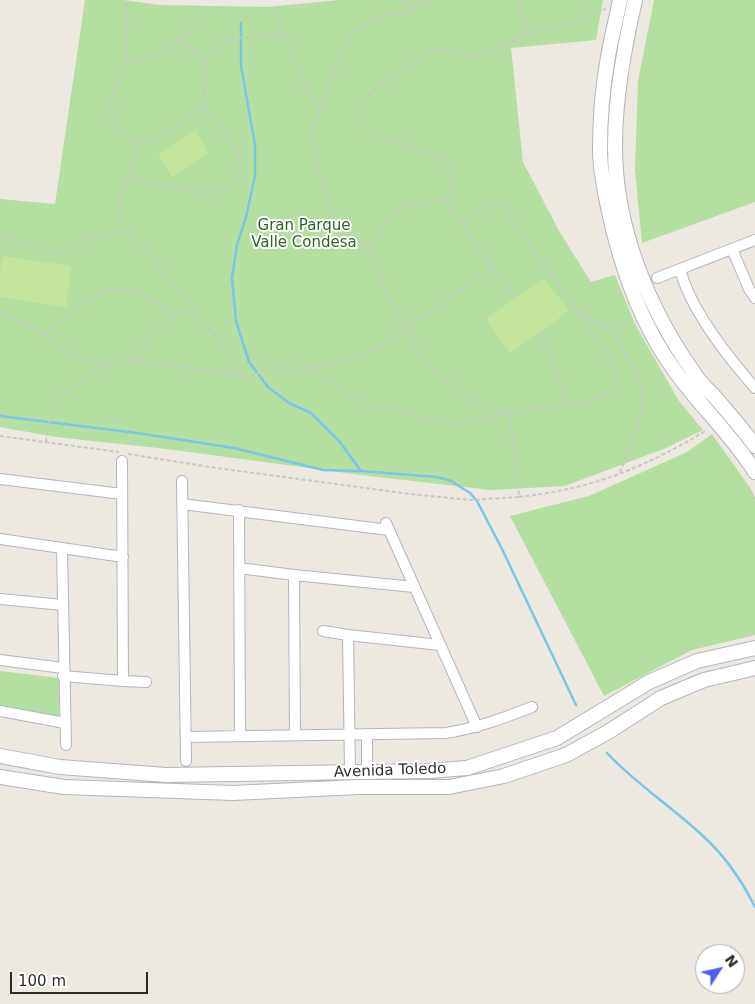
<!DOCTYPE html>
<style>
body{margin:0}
#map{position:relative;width:755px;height:1004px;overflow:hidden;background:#ede8e0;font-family:"DejaVu Sans",sans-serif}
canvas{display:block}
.north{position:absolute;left:695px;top:944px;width:50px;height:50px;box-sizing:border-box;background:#fff;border:1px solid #ababab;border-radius:50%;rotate:55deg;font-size:14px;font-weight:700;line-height:20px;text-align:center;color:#2d2d2d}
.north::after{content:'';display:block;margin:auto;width:18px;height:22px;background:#4d63ed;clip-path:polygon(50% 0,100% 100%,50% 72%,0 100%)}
.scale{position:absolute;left:10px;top:972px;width:138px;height:22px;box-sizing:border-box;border:2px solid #2d2d2d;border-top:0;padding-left:6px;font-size:15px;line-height:18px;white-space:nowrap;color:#2d2d2d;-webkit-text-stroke:4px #fff;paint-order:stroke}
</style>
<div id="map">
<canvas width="755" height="1004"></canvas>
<div class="north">N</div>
<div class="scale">100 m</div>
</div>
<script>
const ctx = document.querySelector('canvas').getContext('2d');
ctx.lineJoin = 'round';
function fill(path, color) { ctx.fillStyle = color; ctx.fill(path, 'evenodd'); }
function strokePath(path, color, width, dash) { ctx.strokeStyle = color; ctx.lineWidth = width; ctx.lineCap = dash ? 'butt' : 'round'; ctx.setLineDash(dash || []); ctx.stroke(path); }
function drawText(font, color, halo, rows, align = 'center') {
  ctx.font = font + ' "DejaVu Sans",sans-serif'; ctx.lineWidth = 4; ctx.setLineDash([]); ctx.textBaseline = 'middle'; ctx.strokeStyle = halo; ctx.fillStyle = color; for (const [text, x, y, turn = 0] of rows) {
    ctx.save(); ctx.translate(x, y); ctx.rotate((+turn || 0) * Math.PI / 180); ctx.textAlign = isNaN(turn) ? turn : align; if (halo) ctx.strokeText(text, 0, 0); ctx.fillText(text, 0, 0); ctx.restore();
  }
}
fill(new Path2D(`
 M85 0H124L159 5 267 7 339 0H603L596 40 511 48 523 162 559 231 591 282 615 275 635 324 679 401 703 430 666 448 565 486 491 490 369 476 167 449 56 437 0 427V199L55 204Z
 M654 0H755V202L642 243 635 169 638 81Z
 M712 434 751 489 755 498V635L692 650 604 696 510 516 589 496 687 452Z
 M0 671 59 678V716L0 708Z`), '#b3dfa1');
fill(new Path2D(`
 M195 130 208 153 172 177 158 154Z
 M3 256 71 266 66 307 0 297V271Z
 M544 278 569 311 510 353 486 319Z`), '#c4e59e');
strokePath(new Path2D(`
 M241 23V66L255 145V176L246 217 237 245 232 278 236 321 249 362 268 387 289 403 311 413 339 441 361 471 437 477 451 481 470 493 477 501 502 549 576 705
 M0 416 137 433 234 448 323 470 361 471
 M607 753C636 784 672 807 703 836 724 855 742 881 755 907`), '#7bc5e7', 2.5);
const street = new Path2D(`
 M732 249 749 289 755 298
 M680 269C690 310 728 357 755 388
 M657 278 755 240
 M0 479 122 494
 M182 481 186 761
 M182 504 389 530
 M239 510 240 736
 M386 523 477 727
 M0 539 123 557
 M62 549 66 745
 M239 568 294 575 414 587
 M294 575 295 735
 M0 599 63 605
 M323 631 348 635 350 772
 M348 635 440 645
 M0 660 63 668
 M63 676 123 681 122 461
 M123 681 146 682
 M0 711 65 723
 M186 737 446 733C477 728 504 718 532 707
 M367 773V734`);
const secondary = new Path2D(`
 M620 0C616 21 610 42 607 63 602 92 600 121 600 150 600 169 604 188 608 207 620 265 639 322 675 371 700 406 732 435 755 472
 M635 0C624 49 615 97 615 147 615 227 648 308 694 373 699 382 707 389 714 396 728 412 742 428 755 446
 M0 756 60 767 166 775 429 771 467 768 557 738 649 682 697 661 755 648
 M0 777 64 787 233 793 358 787H449L504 776 566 755 608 732 661 698 704 680 755 668`);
strokePath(street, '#b3b5bf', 12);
strokePath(secondary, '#b3b5bf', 16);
strokePath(new Path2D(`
 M406 0 408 10
 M433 0 398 15H386L374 18 354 31 345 47 312 128C310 147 328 206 338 222 346 232 358 240 367 248 378 239 381 223 393 214 399 210 406 206 413 205 428 201 453 203 453 183 453 174 449 166 443 158L375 134C365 129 356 117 361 105 368 88 418 60 435 49L474 56 484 54 493 52 502 46 546 28 569 25 577 19 606 9
 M517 0 528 35
 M126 3 128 19 126 61 110 108C110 118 116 124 123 131 126 135 130 140 134 142 150 148 191 116 203 106
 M273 8 301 77 313 103 319 110
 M179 39 205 61
 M127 61C161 62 191 31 213 8
 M137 142 127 179 206 193C216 193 223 190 231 184 234 181 239 177 241 172 246 155 214 119 203 106L206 60 210 54 234 38 283 34
 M127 179 118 202 119 215 123 222 152 255 184 299 216 337 238 374
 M444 198 515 298
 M0 235C12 239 41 253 51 252 64 252 73 245 84 240 100 234 117 232 133 234
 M367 248 388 294 419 350 434 370 466 396 479 403 508 413 586 402 605 395 612 388 616 372 613 361 502 204 493 202 462 225
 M578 310C603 325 602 330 630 319
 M0 311 58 342 74 358 96 363 134 361 151 363 239 375C252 379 256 376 266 367 293 370 327 368 353 359 376 351 398 334 418 320 443 302 468 285 493 267
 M606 326C616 340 637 366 640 382 648 412 631 448 619 474
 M538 333 555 365 566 405
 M44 335C65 317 100 281 130 290 146 295 161 306 175 314
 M134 361C143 344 155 324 174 315 179 312 187 312 194 311
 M0 436 119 452
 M46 442C50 396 72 385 109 364
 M128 454 217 468 410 494 470 500 519 497 517 466 508 413 491 419 455 423 442 422 372 405 351 395 307 368
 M519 497C592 489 644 468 707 430`), '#c8c8c8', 2, [4, 2.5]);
strokePath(street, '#fff', 10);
strokePath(secondary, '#fff', 14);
drawText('15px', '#2b6620', '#fff', [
 ["Gran Parque",304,226],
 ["Valle Condesa",304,243]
]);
drawText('15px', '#2d2d2d', '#fff', [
 ["Avenida Toledo",390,771,-2]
]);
</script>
